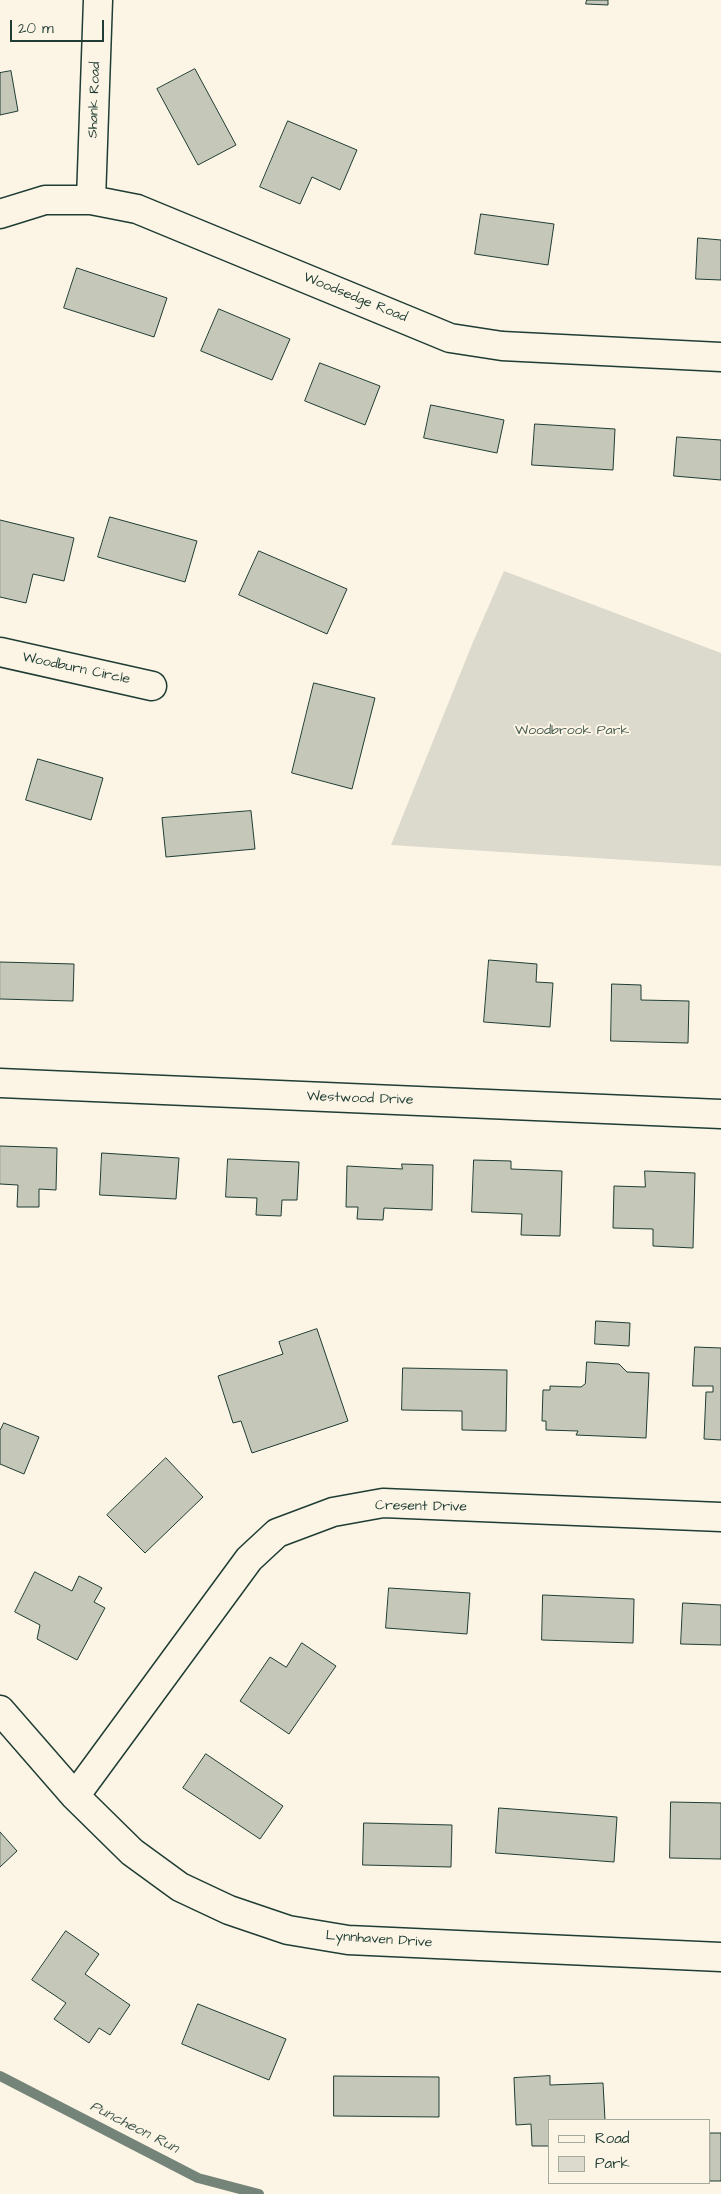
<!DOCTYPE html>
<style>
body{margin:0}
#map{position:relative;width:721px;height:2194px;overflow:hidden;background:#fcf5e5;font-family:"Architects Daughter",sans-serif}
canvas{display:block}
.legend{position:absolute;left:548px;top:2119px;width:162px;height:65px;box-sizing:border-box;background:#fcf5e5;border:1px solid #a4ab9e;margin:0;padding:6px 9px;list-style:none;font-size:15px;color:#1f3d34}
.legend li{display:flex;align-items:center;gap:10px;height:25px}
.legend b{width:25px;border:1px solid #a4ab9e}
.scale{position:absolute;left:10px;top:20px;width:94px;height:22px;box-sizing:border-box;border:2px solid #1f3d34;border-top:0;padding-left:6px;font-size:15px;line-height:18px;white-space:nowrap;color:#1f3d34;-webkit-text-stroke:4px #fcf5e5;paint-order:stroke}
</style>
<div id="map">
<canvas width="721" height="2194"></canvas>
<ul class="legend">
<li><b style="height:6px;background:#fcf5e5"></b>Road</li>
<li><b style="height:14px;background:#dcdacc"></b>Park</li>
</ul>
<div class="scale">20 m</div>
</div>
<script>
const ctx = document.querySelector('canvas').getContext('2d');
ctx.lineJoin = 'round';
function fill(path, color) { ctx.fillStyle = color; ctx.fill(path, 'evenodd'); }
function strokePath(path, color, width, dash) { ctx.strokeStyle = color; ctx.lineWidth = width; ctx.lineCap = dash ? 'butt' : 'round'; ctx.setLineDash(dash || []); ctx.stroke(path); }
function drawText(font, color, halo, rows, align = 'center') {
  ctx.font = font + ' "Architects Daughter",sans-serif'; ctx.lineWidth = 4; ctx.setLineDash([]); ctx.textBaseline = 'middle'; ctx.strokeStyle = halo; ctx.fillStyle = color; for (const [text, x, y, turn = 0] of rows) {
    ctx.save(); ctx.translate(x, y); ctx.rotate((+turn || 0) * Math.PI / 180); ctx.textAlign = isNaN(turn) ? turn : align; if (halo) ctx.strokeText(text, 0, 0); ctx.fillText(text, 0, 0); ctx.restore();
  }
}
fill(new Path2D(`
 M504 571 721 653V866L391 845 473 642Z`), '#dcdacc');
strokePath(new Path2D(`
 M0 2076 198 2178 259 2194`), '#758479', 10);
const building = new Path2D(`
 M587 0H608V5L586 4Z
 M195 69 236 145 198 165 157 89Z
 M11 71 18 111 0 115V73Z
 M288 121 357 150 340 190 312 177 300 204 260 187Z
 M481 214 554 224 548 265 475 254Z
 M698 238 721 240V280L696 279Z
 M77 268 167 298 154 337 64 308Z
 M219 309 290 339 272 380 201 351Z
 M320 363 380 386 365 425 305 401Z
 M431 405 504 420 497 453 424 438Z
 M535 424 615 429 613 470 532 465Z
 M677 437 721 440V480L674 476Z
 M110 517 197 541 185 582 98 557Z
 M0 520 74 538 64 581 33 574 26 603 0 597Z
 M259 551 347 589 327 634 239 595Z
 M314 683 375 698 352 789 292 773Z
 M38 759 103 778 91 820 26 800Z
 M251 811 255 849 166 857 162 818Z
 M489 960 537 964 536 982 553 983 550 1027 484 1022Z
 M0 962 74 964 73 1001 0 999Z
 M612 984 641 985V1000L689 1001 688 1043 611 1041Z
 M0 1146 57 1148 56 1190 39 1189V1207H17L18 1185 0 1184Z
 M102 1153 179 1158 176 1199 100 1195Z
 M228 1159 299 1162 297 1200H282L281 1216 256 1215 257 1198 226 1197Z
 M474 1160 511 1161V1169L562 1171 560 1236 521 1235 522 1214 472 1212Z
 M402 1164 433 1165 432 1210 384 1208 383 1220 357 1219 358 1207H346L347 1166 402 1169Z
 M645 1171 695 1173 693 1248 653 1246V1229L613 1228 614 1186 645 1187Z
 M596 1321 630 1323 629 1346 595 1344Z
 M317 1329 348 1421 252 1453 241 1421 233 1423 218 1376 283 1354 279 1342Z
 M695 1347 721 1348V1440L704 1439 706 1392H713V1386H693Z
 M587 1362 619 1364 627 1372 649 1373 646 1438 576 1435 578 1431 546 1430V1421H542L543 1390H550V1386L581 1387 585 1384Z
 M403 1368 507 1370 506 1431 462 1430V1411L402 1410Z
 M4 1423 39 1437 24 1474 0 1464V1431Z
 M166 1458 203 1497 145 1553 107 1515Z
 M35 1572 72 1591 79 1576 102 1588 94 1602 105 1608 77 1660 37 1639 40 1625 15 1612Z
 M389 1588 470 1593 467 1634 386 1628Z
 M543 1595 634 1599 633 1643 542 1640Z
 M683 1603 721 1605V1645L681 1644Z
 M302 1643 336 1666 289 1734 240 1701 270 1657 286 1667Z
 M206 1754 283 1806 260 1839 183 1788Z
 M671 1802 721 1803V1859L670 1858Z
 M499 1808 617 1817 614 1862 496 1853Z
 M364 1823 452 1825 451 1867 363 1865Z
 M0 1832 17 1851 0 1867Z
 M66 1931 99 1954 85 1974 130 2005 110 2035 99 2028 89 2043 54 2019 66 2003 32 1980Z
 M198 2004 286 2039 269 2080 182 2044Z
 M334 2076 439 2077V2117L334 2116Z
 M550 2076V2085L603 2083 605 2120H550V2146H532L531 2124 516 2125 514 2078Z
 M710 2133H721V2181H710Z`);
fill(building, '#c5c7b9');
strokePath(building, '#1f3d34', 1);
const minor = new Path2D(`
 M91 200 98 0
 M0 214 45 200H91L137 209 450 338 502 346 721 357
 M0 652 152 686
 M0 1083 721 1114
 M0 1710 75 1796 132 1852 180 1887 229 1910 288 1930 348 1940 721 1957
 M75 1796 249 1559 277 1533 333 1512 383 1503 721 1517`);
strokePath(minor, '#1f3d34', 31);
strokePath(minor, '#fcf5e5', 28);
drawText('14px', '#1f3d34', '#fcf5e5', [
 ["Shank Road",95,100,-88],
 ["Woodsedge Road",355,298,22],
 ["Woodburn Circle",76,669,12],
 ["Westwood Drive",360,1099,2],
 ["Cresent Drive",421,1507,1],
 ["Lynnhaven Drive",379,1940,4]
]);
drawText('14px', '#455c52', '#fcf5e5', [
 ["Woodbrook Park",572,731]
]);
drawText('italic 15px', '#435a51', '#fcf5e5', [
 ["Puncheon Run",134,2128,27]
]);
</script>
